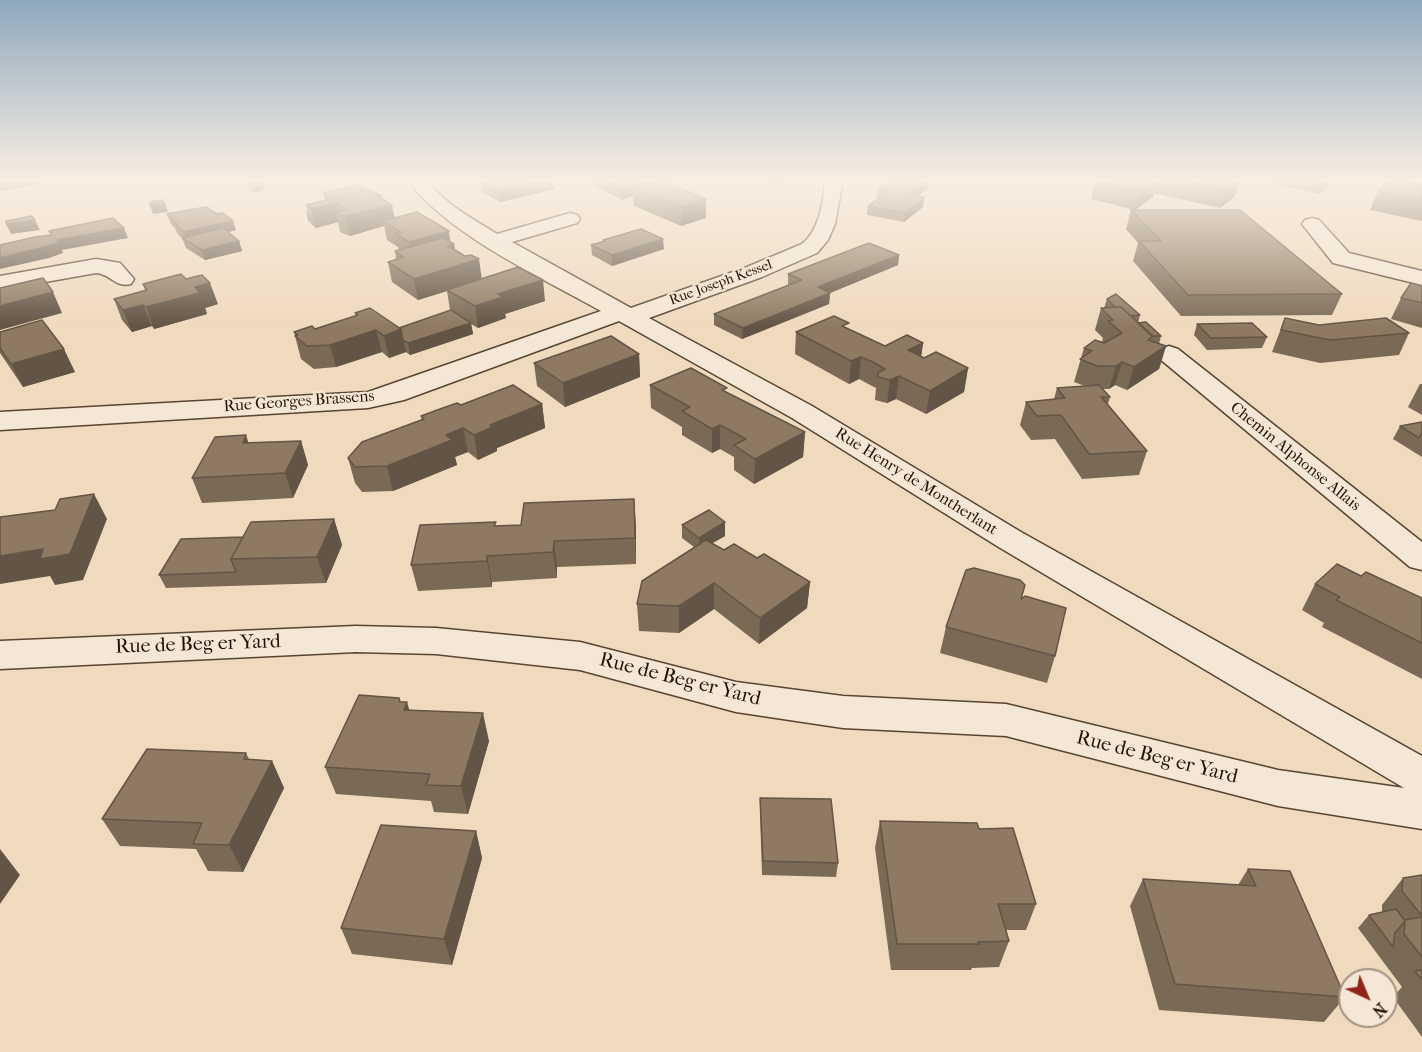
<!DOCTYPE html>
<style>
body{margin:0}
#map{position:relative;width:1422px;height:1052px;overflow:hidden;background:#efdabe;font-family:"IM FELL French Canon",serif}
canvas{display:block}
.north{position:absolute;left:1338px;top:968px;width:60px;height:60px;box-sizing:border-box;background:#f5e7d5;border:2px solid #a29280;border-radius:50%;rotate:136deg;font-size:16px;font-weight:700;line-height:24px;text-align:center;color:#251200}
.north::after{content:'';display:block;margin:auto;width:21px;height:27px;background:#8f2418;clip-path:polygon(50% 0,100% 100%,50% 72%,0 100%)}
</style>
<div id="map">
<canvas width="1422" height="1052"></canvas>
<div class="north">N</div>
</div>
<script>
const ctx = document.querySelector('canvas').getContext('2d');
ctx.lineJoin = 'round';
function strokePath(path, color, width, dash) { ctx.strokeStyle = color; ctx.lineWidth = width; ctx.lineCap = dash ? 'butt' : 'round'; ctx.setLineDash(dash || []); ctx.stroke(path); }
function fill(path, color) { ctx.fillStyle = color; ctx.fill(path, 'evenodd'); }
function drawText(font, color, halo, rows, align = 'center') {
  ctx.font = font + ' "IM FELL French Canon",serif'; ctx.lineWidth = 4.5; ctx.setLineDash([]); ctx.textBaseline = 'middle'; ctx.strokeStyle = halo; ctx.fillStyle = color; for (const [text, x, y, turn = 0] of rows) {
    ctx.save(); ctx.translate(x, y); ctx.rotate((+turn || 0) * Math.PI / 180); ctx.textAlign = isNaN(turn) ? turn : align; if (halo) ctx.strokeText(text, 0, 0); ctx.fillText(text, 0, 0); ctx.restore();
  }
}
const street = new Path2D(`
 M408 180H426C445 204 471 218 497 234L570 213 577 215 580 219 577 223 512 242 631 308 747 267 802 244C819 231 824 200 825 180H843L835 224 828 240 817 253 762 277 649 318 812 406 1021 532 1422 756V829L1278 806 1006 736 843 728 736 712 580 670 436 654 356 652 0 669V641L356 626 436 628 580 642 736 682 843 696 1006 704 1278 770 1404 788 997 546 792 418 619 321 404 400 368 408 0 430V412L368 392 601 311C544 279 445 233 408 180Z
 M1312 218 1319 220 1349 253 1422 271V285L1333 263 1302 224 1305 220Z
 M96 259 120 263 134 279 131 284C115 288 111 274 96 273L0 290V276Z
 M1169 346 1178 349 1422 542V570L1410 567 1160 359 1156 354 1160 349Z`);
strokePath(street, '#584430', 3);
fill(street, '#f5e7d5');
fill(new Path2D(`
 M501 180H554L555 189 500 202 482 192 480 182Z
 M588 180H645L650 182V183L706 218 681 226 634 206 633 196 623 200 588 183Z
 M767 180H785L780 184 767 182Z
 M889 180H929L928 188 918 196 924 197 923 207 904 222 867 215 868 206 878 198H877L878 189Z
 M1098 180H1240L1234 197 1220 208 1154 193 1153 197 1135 210 1091 199 1095 181Z
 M1267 180H1333L1320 194 1266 182Z
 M247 181 265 190 254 193 249 190Z
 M1422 184V221L1370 210 1378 191Z
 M323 193 382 196V199L395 218 454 244 455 250 482 279 545 301 505 314 506 318 478 328 471 324 473 334 410 355 406 352 389 358 382 352 336 367 314 369 301 359 294 332 315 329 356 316 355 313 399 328 450 310 447 291 418 300 392 282 388 262 396 259 395 251 399 250 398 247 387 240 384 226 350 236 340 232 338 222 316 228 311 224V223L308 221 306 211H308L306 205 325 201Z
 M1131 210 1342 294 1332 315 1181 316 1133 261 1138 243 1126 229Z
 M167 214 236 230 228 232 239 241 242 251 205 260 186 248 182 238 177 233 175 228 171 224Z
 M603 240 664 249 612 266 592 255 591 245 604 241Z
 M899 255 898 265 830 293 829 304 742 339 714 325V314L789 285H788V274Z
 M143 284 218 304 205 308 207 314 154 329 152 326 132 332 122 320 114 299 145 290Z
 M1422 286V328L1391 319 1401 298Z
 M1107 299 1140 315 1138 323 1161 336 1159 344 1166 346 1159 369 1127 390 1115 385 1109 389H1102L1110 397 1108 404 1147 451 1139 475 1082 479 1055 439 1031 440 1020 425 1026 402 1054 399 1057 388 1085 386 1074 382 1084 348 1102 342 1103 338 1095 330 1101 308H1104Z
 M1285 318 1319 325 1409 333 1399 355 1320 363 1272 352Z
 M1197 324 1267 337 1262 348 1207 350 1194 335Z
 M848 329 885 346 923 343 921 357 968 368 964 392 926 414 896 399 887 403 875 400 876 388 872 386 859 379 849 384 795 354 796 332Z
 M0 332 75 372 23 387 0 353Z
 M639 354 640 377 565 407 537 386 534 363Z
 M1420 384H1422V415L1408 407Z
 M650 385 727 393 805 432 803 457 754 484 734 470V457L720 449 712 453 682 435V427L651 408Z
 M542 404 545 428 497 448V451L478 460 468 452 455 457 457 465 393 491 362 492 355 483 348 458 422 420 421 416 461 405Z
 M1422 422V457L1393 439 1400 426Z
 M301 441 308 465 293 498 202 503 192 478 248 443Z
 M334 519 342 545 326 583 166 588 159 575 243 537Z
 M725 522V536L712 543 724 550 757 558 810 582 807 608 759 644 714 609 679 633 639 631 637 604 694 547 682 538V525Z
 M636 525V564L557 567V578L492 582V587L418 591 411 565 496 526Z
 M1361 576 1422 598V679L1322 627 1324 623 1302 610 1315 584Z
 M1021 599 1055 656 1047 683 940 653 946 627Z
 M400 702 410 710 489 741 468 814 434 812 431 801 336 794 325 767Z
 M246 753 249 759 272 761 284 788 243 872 208 871 196 849 120 846 102 819Z
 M760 798 838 863 836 877 762 875 760 812Z
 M880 821 979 829 1036 904 1026 930H1006L1009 941 999 967 972 968 971 970H891L875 848Z
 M476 831 482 858 452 965 352 954 341 928Z
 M1248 869 1345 997 1324 1022 1159 1010 1130 906 1143 879 1238 885Z
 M1422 875V1037L1393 997 1402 987 1358 928 1369 915 1382 912V905L1403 878Z`), '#7a6955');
fill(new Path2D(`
 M8 180H40L42 184 0 191V181Z
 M351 180H364L352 183Z
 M551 180H554L555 189 500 202 499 192Z
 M928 180H929L928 188 908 204 910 195Z
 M1158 180 1153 197 1135 210 1140 192Z
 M1240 180 1234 197 1220 208 1226 190Z
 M1325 180H1333L1320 194Z
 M263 181 265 190 254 193 251 184Z
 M650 182V191L633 188V196L623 200V190Z
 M924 197 923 207 904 222 906 213Z
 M706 199V218L681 226V207Z
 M165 203 168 212 153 214 150 205Z
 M336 203 339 214 336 213 338 222 316 228 311 209Z
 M392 205 396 223 383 221 384 226 350 236 345 216Z
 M35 220 40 230 11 234 6 224Z
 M233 221 236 230 189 242 187 241 184 232Z
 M124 228 128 238 62 250 63 253 49 258 0 269V258L57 240Z
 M449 231 451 245 454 244 457 264 412 262 409 242Z
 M663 239 664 249 612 266V255Z
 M239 241 242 251 205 260 202 250Z
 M899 255 898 265 830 293 829 304 742 339 743 328 818 287Z
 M479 259 482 280 447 290V291L418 300 414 279Z
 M543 280 545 301 505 314 506 318 478 328 475 306 498 294Z
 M210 283 218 304 205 308 207 314 154 329 146 307 195 287Z
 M53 292 62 313 0 330V306Z
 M143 305 152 326 132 332 123 310Z
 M471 323 473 334 410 355 408 343Z
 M401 329 406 352 389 358 384 336Z
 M376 330 382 352 336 367 330 345Z
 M923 343 920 365 908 350Z
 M1166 346 1159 369 1127 390 1134 367Z
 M64 349 75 372 23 387 11 364Z
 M639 354 640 377 565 407 563 383Z
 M861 357 859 379 849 384 851 361Z
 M1122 362 1115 385 1109 389 1116 366Z
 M968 368 964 392 926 414 930 391Z
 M899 376 896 399 887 403 890 380Z
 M542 404 545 428 497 448V451L478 460 474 435 490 425Z
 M720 425V449L712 453V429Z
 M463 428 468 452 455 457 457 465 393 491 387 466 446 435Z
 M805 432 803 457 754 484 755 459Z
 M246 435 254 460 243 443Z
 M301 441 308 465 293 498 285 473Z
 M94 494 107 519 83 580 55 585 50 576 0 584V556Z
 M634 499 636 525V564L635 538Z
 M334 519 342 545 326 583 317 557Z
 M725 522V536L699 551V538Z
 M554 541 557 567V578L553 552Z
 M487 556 492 582V587L487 561Z
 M810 582 807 608 759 644 760 618Z
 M714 583V609L679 633V606Z
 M407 702 415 729 404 710Z
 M483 713 489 741 468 814 461 786Z
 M272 761 284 788 243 872 229 845Z
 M476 831 482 858 452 965 444 939Z
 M0 849 20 875 0 904Z`), '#635545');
const building = new Path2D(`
 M251 180H261L263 181 251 184 247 181Z
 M501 180H551L499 192 480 182Z
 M601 180H645L650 182 623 190Z
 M660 180 706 199 681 207 633 188Z
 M889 180H928L910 195 924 197 906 213 868 206 888 191 878 189Z
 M1098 180H1157L1140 192 1095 181Z
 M1180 180H1239L1226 190Z
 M1388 180H1399L1422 184V200L1378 191Z
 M357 185 382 196 379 197 368 190 333 199 323 193Z
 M368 190 392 205 345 216 336 213 347 209 336 203 311 209 306 205Z
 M162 200 165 203 150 205V202Z
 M206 207 217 214 223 213 233 221 184 232 174 223 177 222 167 214Z
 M1131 210H1240L1342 294 1188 295 1139 241H1161Z
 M417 212 449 231 409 242 395 233 401 232 383 221Z
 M32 216 35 220 6 224V221Z
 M113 218 124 228 57 240 59 243 44 247 0 258V245L35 237 52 235 49 231Z
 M223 228 239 241 202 250 182 238Z
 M641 229 663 239 612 255 591 245 605 241 603 240Z
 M443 238 454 244 448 246 465 256 471 255 479 259 414 279 388 262 404 257 395 251Z
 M869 243 899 255 818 287 830 293 743 328 714 314 802 280 788 274Z
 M518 267 543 280 498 294 503 297 475 306 447 290Z
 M181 274 186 279 202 275 210 283 195 287 200 293 146 307 143 305 123 310 114 299 147 290 143 284Z
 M43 278 53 292 0 306V288Z
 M1411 283 1422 286V303L1401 298Z
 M1116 294 1140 315 1131 316 1121 307H1115L1107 299Z
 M1121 307 1153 336 1148 340 1166 346 1134 367 1122 362 1116 366H1097L1080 359 1092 351 1084 348 1095 340 1104 343 1122 333 1108 321 1113 320 1101 308Z
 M370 308 401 329 384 336 376 330 330 345 307 346 295 336 298 335 294 332 312 326 315 329 358 315 355 313Z
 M451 310 471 323 408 343 403 340 401 329 399 328Z
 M834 316 849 323 842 326 885 346 907 335 923 343 908 350 924 358 936 352 968 368 930 391 899 376 890 380 878 377V373L885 369 875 363 861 357 851 361 796 332Z
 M1285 318 1319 325 1386 318 1409 333 1330 340 1281 330Z
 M42 320 64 349 11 364 0 348V332Z
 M1146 322 1161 336H1152L1138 323Z
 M1252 323 1267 337 1211 338 1197 324Z
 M611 336 639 354 563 383 534 363Z
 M691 368 727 388 722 390 805 432 755 459 734 445 746 439 720 425 712 429 682 411 690 407 650 385Z
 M513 385 542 404 490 425 493 427 474 435 463 428 446 435 452 440 387 466 355 467 348 458 362 442 424 419 421 416 440 409 457 403 461 405Z
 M1099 385 1110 397H1101L1147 451 1089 454 1061 415 1037 416 1026 402 1065 398 1057 388Z
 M1422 422V432L1419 438 1400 426Z
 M246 435 243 443 301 441 285 473 192 478 215 437Z
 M94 494 70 554 40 559 43 549 0 556V517L55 510 60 499Z
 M634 499 635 538 554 541 553 552 487 556V561L411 565 420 525 496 522 494 526 521 525 524 503Z
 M709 510 725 522 699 538 682 525Z
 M334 519 317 557 231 559 251 522Z
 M243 537 231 559 236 572 159 575 181 539Z
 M706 540 724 550 734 544 757 558 764 554 810 582 760 618 714 583 679 606 637 604 642 581Z
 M1337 564 1361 576 1366 572 1422 598V643L1336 600 1340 597 1315 584Z
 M974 568 1020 580 1025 585 1021 599 1025 596 1066 608 1055 656 946 627 966 570Z
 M359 695 399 698 400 702H407L404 710 483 713 461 786 426 785 430 774 325 767Z
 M147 749 246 753 244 759 272 761 229 845 193 844 202 823 102 819Z
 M760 798 831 799 838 863 763 861Z
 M880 821 977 823 979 829 1013 828 1036 904H998L1009 941 978 942 980 944H897Z
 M381 825 476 831 444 939 341 928Z
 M1248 869 1290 871 1345 997 1175 984 1143 879 1256 886Z
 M1422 875V916L1402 891 1403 878Z
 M1396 909 1405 921 1395 933 1393 947 1369 915Z
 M1422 917V957L1404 934 1405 920Z
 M1422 970V980L1415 971Z`);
fill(building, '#8e7a63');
strokePath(building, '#635545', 1.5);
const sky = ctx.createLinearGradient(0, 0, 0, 327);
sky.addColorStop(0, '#8fa8bd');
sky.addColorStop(0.55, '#f8eee2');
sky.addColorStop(1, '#f8eee200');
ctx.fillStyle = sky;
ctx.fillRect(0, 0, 1422, 327);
drawText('14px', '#251200', '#f5e7d5', [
 ["Rue Joseph Kessel",721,283,-20]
]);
drawText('16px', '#251200', '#f5e7d5', [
 ["Rue Georges Brassens",299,402,-4],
 ["Chemin Alphonse Allais",1295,457,39],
 ["Rue Henry de Montherlant",916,482,32]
]);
drawText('20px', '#251200', '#f5e7d5', [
 ["Rue de Beg er Yard",198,645,-2],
 ["Rue de Beg er Yard",680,680,14],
 ["Rue de Beg er Yard",1157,758,14]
]);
</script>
